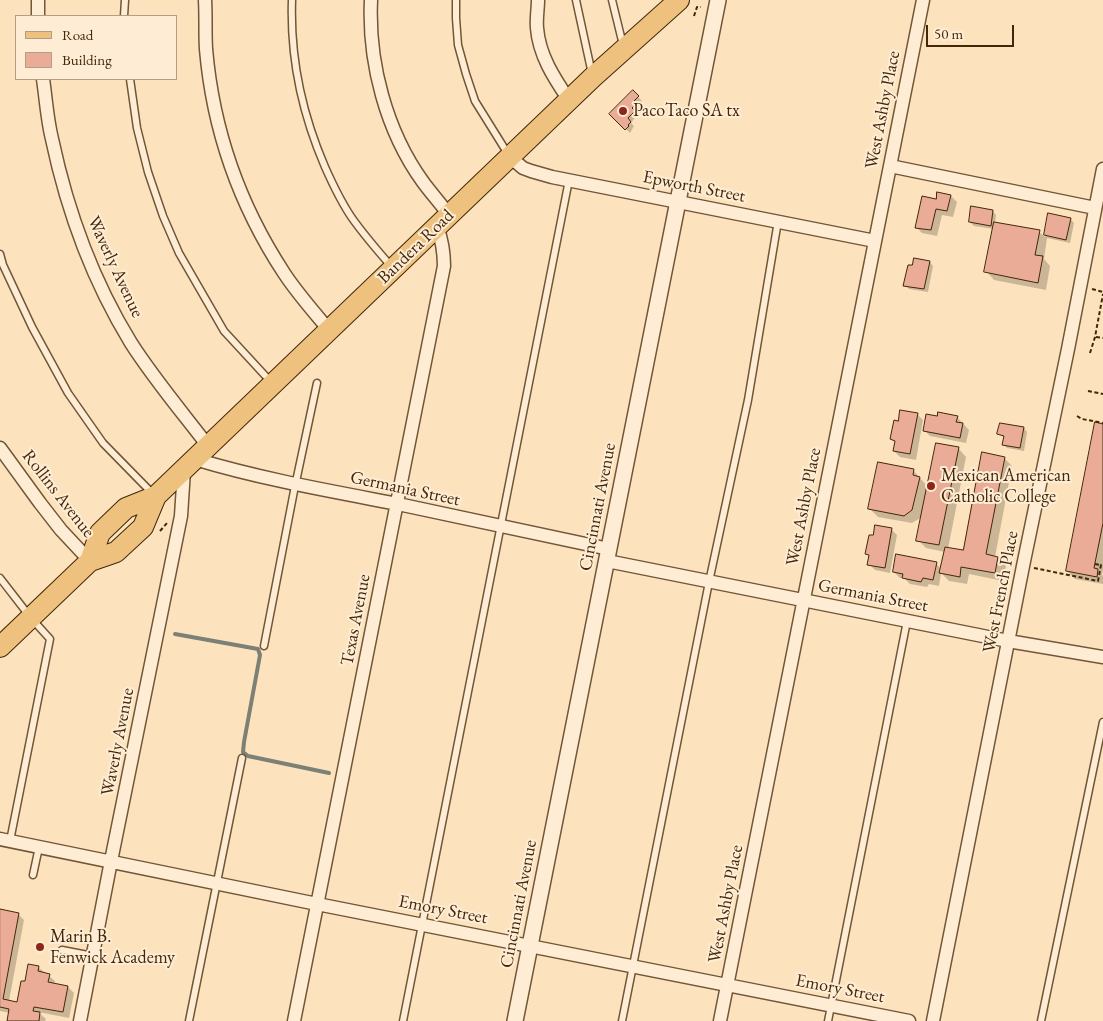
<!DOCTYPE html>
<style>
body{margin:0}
#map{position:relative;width:1103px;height:1021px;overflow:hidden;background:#fde3bd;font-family:"EB Garamond",serif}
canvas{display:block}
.legend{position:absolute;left:15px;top:15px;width:162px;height:65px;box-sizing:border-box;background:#feedd4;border:1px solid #b39e83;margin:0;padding:6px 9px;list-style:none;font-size:15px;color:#42270a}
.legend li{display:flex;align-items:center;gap:10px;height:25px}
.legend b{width:25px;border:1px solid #b39e83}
.scale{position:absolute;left:926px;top:25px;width:88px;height:22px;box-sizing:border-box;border:2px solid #42270a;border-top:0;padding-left:6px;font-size:15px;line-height:18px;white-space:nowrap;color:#42270a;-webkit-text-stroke:4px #feedd4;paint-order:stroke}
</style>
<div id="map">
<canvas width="1103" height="1021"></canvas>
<ul class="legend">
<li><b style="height:6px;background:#eec27e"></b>Road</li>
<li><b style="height:14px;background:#eaab97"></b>Building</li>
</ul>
<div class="scale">50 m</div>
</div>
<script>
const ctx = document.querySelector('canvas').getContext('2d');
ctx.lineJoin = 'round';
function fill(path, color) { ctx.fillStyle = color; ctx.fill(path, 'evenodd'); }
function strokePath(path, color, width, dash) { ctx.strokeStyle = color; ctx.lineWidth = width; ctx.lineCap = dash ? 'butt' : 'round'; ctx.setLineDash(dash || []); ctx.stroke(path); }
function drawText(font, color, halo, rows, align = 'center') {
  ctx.font = font + ' "EB Garamond",serif'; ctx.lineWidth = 4; ctx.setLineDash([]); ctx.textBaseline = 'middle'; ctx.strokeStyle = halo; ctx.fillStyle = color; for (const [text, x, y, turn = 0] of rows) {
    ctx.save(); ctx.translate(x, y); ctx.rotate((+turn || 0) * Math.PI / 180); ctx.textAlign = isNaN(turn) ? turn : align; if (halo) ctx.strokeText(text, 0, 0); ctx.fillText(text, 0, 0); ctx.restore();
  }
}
fill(new Path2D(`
 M633 92 642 101 637 106 640 108 635 112 637 115 631 123 634 126 630 133 611 114Z
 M938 193 951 196 957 202 953 217 942 215 937 236 922 233 916 227 937 200Z
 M993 211 996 215 995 224 1039 232 1045 237 1049 215 1070 219 1074 223 1070 243 1047 238 1044 259 1050 266 1046 290 994 280 986 271 994 229 974 226 970 222Z
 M930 262 933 266 928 292 909 289 905 285Z
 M917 414 923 420 916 460 900 457 894 451 896 443 892 439 899 423Z
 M957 417 969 430 966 443 930 436 924 430 937 418Z
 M1103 425V569L1102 575 1103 576V584L1075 579 1067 571Z
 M1024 428 1027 432 1024 451 1007 448 1003 444 1005 438 999 434Z
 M958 448 966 457 948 549 964 551 1004 458 1012 466 995 557 998 558 1006 566 1003 581 969 574 967 584 949 581 941 573 939 586 929 584 927 587 910 584 904 578H900L894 572 936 563 941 569 945 552 926 548 918 540 922 517 912 523 878 517 870 509 913 470 928 487Z
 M891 529 897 535 890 573 875 570 869 564 870 557 866 553 874 536Z
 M0 910 18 914 24 920 9 1001 18 1003 26 983 38 967 55 981 54 985 68 987 74 993 69 1018 38 1012 46 1019 45 1021H8L10 1013 0 1011Z`), '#0003');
strokePath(new Path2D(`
 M175 634 258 649 260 655 244 742 243 752 248 756 329 773`), '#7d8075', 4);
const building = new Path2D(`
 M633 90 639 96 634 101 637 103 632 108 635 111 628 118 631 122 628 125 629 126 625 130 609 114Z
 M937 192 951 195 947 211 936 209 931 230 915 228 922 196 936 199Z
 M971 206 993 210 991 226 969 222Z
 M1048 213 1071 218 1066 240 1044 235Z
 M994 222 1040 230 1035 255 1043 256 1038 283 984 272Z
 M914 258 930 261 924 289 903 286 908 265H912Z
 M900 410 918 413 910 454 893 451 895 441 890 439 894 420 898 421Z
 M938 412 958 416 956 422 963 423 960 438 923 431 926 414 937 416Z
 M1095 422 1103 424V523L1094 568 1098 569 1097 577 1066 571Z
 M1000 423 1024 427 1020 448 1002 445 1004 436 997 434Z
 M936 443 959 447 939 545 916 541Z
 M982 452 1005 457 986 554 998 557 995 573 961 567 960 577 939 573 945 547 963 550Z
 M878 462 914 469 913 475 920 477 912 510 904 516 868 509Z
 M875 525 892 528 885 568 867 565 869 555 865 554 869 535H873Z
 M896 554 937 562 933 580 923 578 921 582 902 578 903 574 893 572Z
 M0 909 19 913 3 999 17 1002 21 981H25L28 964 39 966 38 971 50 974 48 982 68 986 63 1012 34 1007 33 1011 40 1012 39 1021H7L9 1009 0 1007Z`);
fill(building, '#eaab97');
strokePath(building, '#42270a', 1);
const service = new Path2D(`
 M292 0C290 58 302 114 325 167 333 185 341 202 352 218 364 235 377 250 391 266
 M456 0V18L458 45 466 74 475 101 508 154
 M576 0 592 74
 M612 0 623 45
 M124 16 125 0
 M130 79 137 128 148 172 163 216 179 253 224 331 271 382
 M0 254 3 265 32 327 68 393 103 443 153 494
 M0 578 31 618 50 639 10 841
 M264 646 294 491 317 383
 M33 875 39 847
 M62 950 93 956
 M189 1021 242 758
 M403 1021 569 180
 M622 1021 709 582 748 400 778 221
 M828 1021 907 621
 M1041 1021 1103 722`);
const minor = new Path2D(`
 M38 0V16
 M205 0C206 16 205 33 206 49 213 130 240 206 284 273 297 293 314 312 329 330
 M371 0C368 62 386 131 423 182 431 193 441 204 449 215
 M538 0C538 9 536 19 537 28 539 55 554 78 569 100
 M43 79C46 99 47 119 52 139 67 210 93 281 131 343 154 379 182 412 208 446
 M510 157 523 168 531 171 552 177 875 241
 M890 166 1095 208
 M0 448 40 503 61 530 90 561
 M195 459C261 479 330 491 398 504 469 519 539 534 609 549
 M607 561 1008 641 1103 657
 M0 839 317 904 909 1021
 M80 1021 111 861 181 516 184 470
 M294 1021 444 266C444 252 442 240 437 226
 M720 1021 923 0
 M933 1021 1023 566 1068 349 1103 169`);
const tertiary = new Path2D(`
 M515 1021 718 0`);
const primary = new Path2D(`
 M90 561 100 533 126 508 156 496 593 77 679 0
 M0 647 90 561 116 552 143 527 156 496`);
strokePath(service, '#715637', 9);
strokePath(minor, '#715637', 15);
strokePath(tertiary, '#715637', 18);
strokePath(primary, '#42270a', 22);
strokePath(new Path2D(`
 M694 16 697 7H701
 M1092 289 1103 292
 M1096 337 1103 338
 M1090 353 1095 337 1103 294
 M1088 391 1103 394
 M1077 416 1082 419 1103 423
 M160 531 167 523
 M1095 564 1101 565
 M1034 568 1098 581 1101 565 1103 566`), '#42270a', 2, [4, 2.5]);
strokePath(service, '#feedd4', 6);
strokePath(minor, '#feedd4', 12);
strokePath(tertiary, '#feedd4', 15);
strokePath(primary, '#eec27e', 20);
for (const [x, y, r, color] of [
 [623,111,5,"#8f2418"],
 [931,486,5,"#8f2418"],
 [40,947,5,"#8f2418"]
]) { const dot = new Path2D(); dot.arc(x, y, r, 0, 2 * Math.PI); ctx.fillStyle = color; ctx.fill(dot); strokePath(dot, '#feedd4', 2); }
drawText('18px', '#42270a', '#feedd4', [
 ["West Ashby Place",883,110,-79],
 ["Epworth Street",694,187,11],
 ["Bandera Road",416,247,-44],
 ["Waverly Avenue",115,267,65],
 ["Germania Street",405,489,12],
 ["Rollins Avenue",58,494,52],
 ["Cincinnati Avenue",598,507,-79],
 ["West Ashby Place",804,507,-79],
 ["West French Place",1001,592,-79],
 ["Germania Street",873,596,11],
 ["Texas Avenue",356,620,-79],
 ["Waverly Avenue",118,742,-79],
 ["Cincinnati Avenue",519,904,-79],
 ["West Ashby Place",726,904,-79],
 ["Emory Street",443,910,11],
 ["Emory Street",840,989,11]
]);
drawText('18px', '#42270a', '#feedd4', [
 ["PacoTaco SA tx",633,111],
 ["Mexican American",941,476],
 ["Catholic College",941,497],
 ["Marin B.",50,937],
 ["Fenwick Academy",50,958]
], 'left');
</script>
